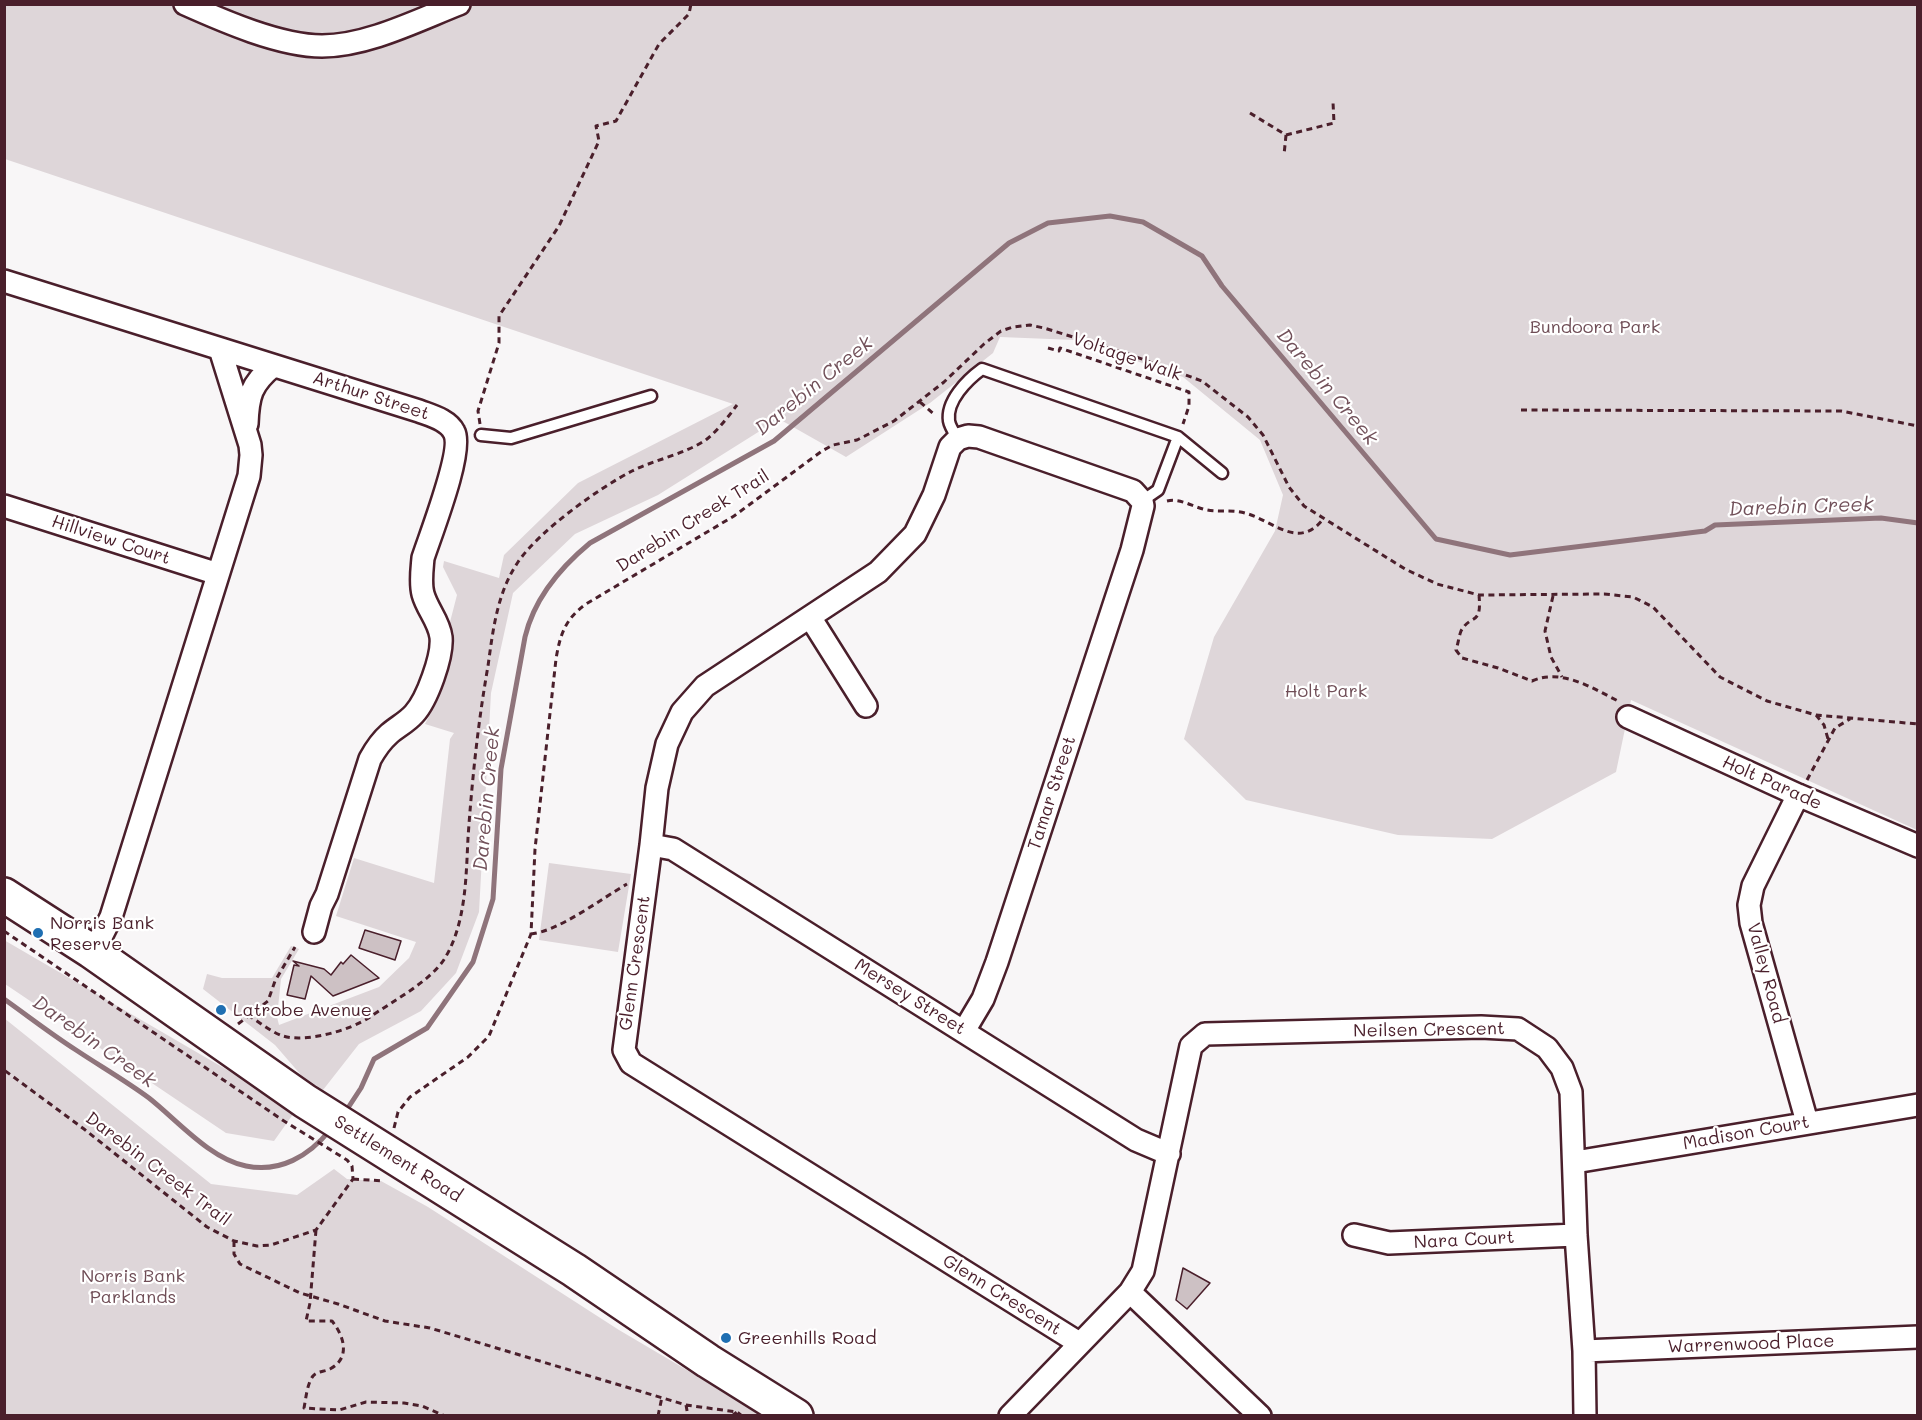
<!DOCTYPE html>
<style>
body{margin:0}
#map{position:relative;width:1922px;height:1420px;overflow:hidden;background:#f8f6f7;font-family:Mali,sans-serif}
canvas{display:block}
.frame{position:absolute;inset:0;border:6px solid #4a1f2b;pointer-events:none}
</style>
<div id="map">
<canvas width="1922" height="1420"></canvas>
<div class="frame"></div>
</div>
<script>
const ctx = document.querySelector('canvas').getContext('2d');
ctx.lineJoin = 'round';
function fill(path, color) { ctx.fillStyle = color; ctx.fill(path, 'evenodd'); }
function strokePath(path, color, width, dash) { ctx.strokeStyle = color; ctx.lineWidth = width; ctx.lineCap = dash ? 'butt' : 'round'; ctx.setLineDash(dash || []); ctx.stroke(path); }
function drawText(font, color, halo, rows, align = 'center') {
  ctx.font = font + ' Mali,sans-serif'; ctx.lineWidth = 4.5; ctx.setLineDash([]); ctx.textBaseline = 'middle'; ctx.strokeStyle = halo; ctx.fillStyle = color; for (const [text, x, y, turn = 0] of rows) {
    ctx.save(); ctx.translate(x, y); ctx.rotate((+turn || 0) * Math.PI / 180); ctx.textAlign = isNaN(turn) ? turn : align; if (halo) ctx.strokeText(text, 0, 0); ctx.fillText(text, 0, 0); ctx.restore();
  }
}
fill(new Path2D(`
 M5 5H1917V830L1631 700 1616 772 1492 839 1398 835 1246 800 1184 739 1214 637 1275 531 1283 495 1260 440 1183 377 1075 340 1000 337 993 353 930 403 846 457 779 419 658 495 575 534 513 593 491 693 479 912 456 973 421 1011 359 1044 323 1090 301 1075 275 1045 203 989 207 974 222 978H272L291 946 299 949 281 979 277 1017 279 1025 379 987 409 958 416 942 336 916 354 858 434 883 450 739 454 733 425 724 438 699 454 648V634L450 622 457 595 443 567 444 561 499 578 504 555 578 483 733 404 5 159Z
 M549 863 631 874 618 952 539 940Z
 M4 940 296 1110 274 1141 226 1133 5 984Z
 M4 1018 211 1184 297 1195 334 1169 347 1179 381 1181 428 1207 619 1330 758 1412 756 1416 5 1415Z`), '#ded6d9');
strokePath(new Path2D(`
 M4 999C28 1016 51 1034 76 1050 100 1066 126 1081 149 1098 177 1120 210 1159 246 1166 280 1173 309 1156 330 1130
 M344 1114 361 1088 374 1059 427 1028 473 962 493 899 501 769 525 637C534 599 561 567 590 543L774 441 1009 243 1048 223 1110 216 1143 222 1202 256 1222 286 1436 539 1510 555 1705 531 1715 525 1881 518 1918 523`), '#8f747b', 5);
const building = new Path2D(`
 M365 930 401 941 395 960 359 948Z
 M351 955 379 978 333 996 311 976 305 999 287 995 294 965 299 966 293 961 324 969 331 975 341 962 343 964Z
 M1183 1268 1210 1283 1187 1309 1176 1300Z`);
fill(building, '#cdc1c4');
strokePath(building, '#4a1f2b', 1.5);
const lane = new Path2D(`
 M481 435 511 438 651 396
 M958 439C955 434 950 427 949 421 946 401 967 380 982 369L1178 437 1222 473
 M1142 501 1158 490 1178 437`);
const street = new Path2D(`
 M185 4C223 21 280 46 322 46 367 46 418 20 459 4
 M4 281 419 411C432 416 448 420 454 432 464 450 430 536 423 558 422 570 420 583 423 594 427 609 439 621 441 637 443 656 427 700 414 714 407 722 397 727 389 734 381 741 375 750 370 759L327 894 321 906 314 932
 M247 424C248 396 251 384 273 366
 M4 506 218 574
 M810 617 866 706
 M1628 717 1798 795 1918 846
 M1798 795 1753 886 1749 905 1751 923 1807 1122
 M651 845 673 849 1136 1140 1169 1154
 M91 951 102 935 111 917 249 476 251 455 250 445 220 349
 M964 1031 983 999 997 962 1132 550 1143 506 1142 501 1133 491 979 437 968 436 958 439 950 447 934 495 915 534 878 572 705 686 682 712 667 744 657 788 651 845 624 1050 631 1063 1079 1343
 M1575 1162 1918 1105
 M1354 1235 1389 1243 1576 1235
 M1130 1292 1143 1271 1191 1046 1205 1034 1481 1027 1518 1029 1547 1048 1562 1068 1571 1092 1576 1235 1584 1351 1585 1416
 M1584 1351 1918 1337
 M1010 1416 1130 1292 1260 1416`);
const primary = new Path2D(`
 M4 895 91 951 305 1101 574 1270 708 1361 796 1416`);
strokePath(lane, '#4a1f2b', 15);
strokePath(street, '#4a1f2b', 26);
strokePath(primary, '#4a1f2b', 38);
strokePath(new Path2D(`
 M1250 113 1286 135 1284 155
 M1286 135 1334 123 1333 102
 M1048 348 1059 351 1060 348 1189 392V406L1183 424
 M920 402 935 415
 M1521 410 1841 411 1918 426
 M480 424 478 411 499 343V316L559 226 599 141 596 126 616 121 659 44 689 14 691 4
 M1167 501C1180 498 1191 506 1203 509 1216 513 1231 509 1245 513 1274 521 1299 551 1324 518
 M1479 595C1482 627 1471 613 1461 631 1459 636 1458 644 1456 650L1462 658 1498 668 1532 681C1562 668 1592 688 1620 702
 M1553 596 1545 631 1551 657 1562 677
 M1816 715 1824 725 1828 739
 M1807 780 1835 728 1850 719
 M4 931 284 1121 347 1160 352 1166 353 1179 316 1230 271 1245 257 1246 234 1241 207 1227 84 1129 4 1070
 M531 934C559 931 601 899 627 884
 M248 1015C259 1022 271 1032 283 1036 306 1043 351 1030 370 1017 393 1001 431 981 445 958 466 923 466 877 468 838 472 780 478 723 488 666 493 630 497 593 518 562 539 531 599 488 632 471 654 460 688 453 707 439 719 429 728 417 737 405
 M238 1024 268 1001 275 981 295 947
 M394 1128 398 1112 410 1097 468 1057 489 1036 531 934 535 849 556 659C560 635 565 619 586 604L734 516 822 451 833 445 857 440 894 421 944 382 984 344 1001 331 1013 327 1030 325 1044 328 1128 354 1202 381 1248 417 1263 435 1289 487 1304 506 1405 569 1437 584 1479 595 1604 594 1633 597 1653 607 1720 677 1767 701 1816 715 1918 724
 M353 1179 384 1181
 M316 1230 310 1303 306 1321H332C344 1336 351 1358 330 1369 324 1372 317 1371 313 1376 307 1384 306 1398 304 1408L339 1410 366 1402 404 1403 422 1406 445 1416
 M234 1241V1254L240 1264 300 1293 338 1304 385 1321 430 1328 686 1405 737 1412 742 1416
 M686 1405 688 1416
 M658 1416 662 1397
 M732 1416 737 1412`), '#4a1f2b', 3, [6, 4.5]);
strokePath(lane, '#fff', 10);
strokePath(street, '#fff', 21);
strokePath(primary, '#fff', 33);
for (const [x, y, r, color] of [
 [38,933,6,"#1f6fb2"],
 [221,1010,6,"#1f6fb2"],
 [726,1338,6,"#1f6fb2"]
]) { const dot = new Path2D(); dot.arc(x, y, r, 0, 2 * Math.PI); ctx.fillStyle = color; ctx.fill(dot); strokePath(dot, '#fff', 2); }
drawText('18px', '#6f4d56', '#fff', [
 ["Bundoora Park",1595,327],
 ["Holt Park",1326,691],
 ["Norris Bank",133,1276],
 ["Parklands",133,1297]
]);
drawText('18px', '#4a1f2b', '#fff', [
 ["Voltage Walk",1127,357,19],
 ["Arthur Street",371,396,18],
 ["Darebin Creek Trail",693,521,-32],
 ["Hillview Court",111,540,18],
 ["Holt Parade",1772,783,24],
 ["Tamar Street",1052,793,-72],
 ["Glenn Crescent",635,963,-82],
 ["Valley Road",1766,973,75],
 ["Mersey Street",910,997,32],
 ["Neilsen Crescent",1429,1030,-1],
 ["Madison Court",1746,1133,-10],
 ["Settlement Road",398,1159,32],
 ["Darebin Creek Trail",158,1169,37],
 ["Nara Court",1464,1240,-3],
 ["Glenn Crescent",1002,1295,32],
 ["Warrenwood Place",1751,1344,-2]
]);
drawText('18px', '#4a1f2b', '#fff', [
 ["Norris Bank",50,923],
 ["Reserve",50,944],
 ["Latrobe Avenue",233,1010],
 ["Greenhills Road",738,1338]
], 'left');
drawText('italic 20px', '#72515a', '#fff', [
 ["Darebin Creek",814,386,-39],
 ["Darebin Creek",1327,387,50],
 ["Darebin Creek",1801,507,-2],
 ["Darebin Creek",487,799,-85],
 ["Darebin Creek",94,1042,35]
]);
</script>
